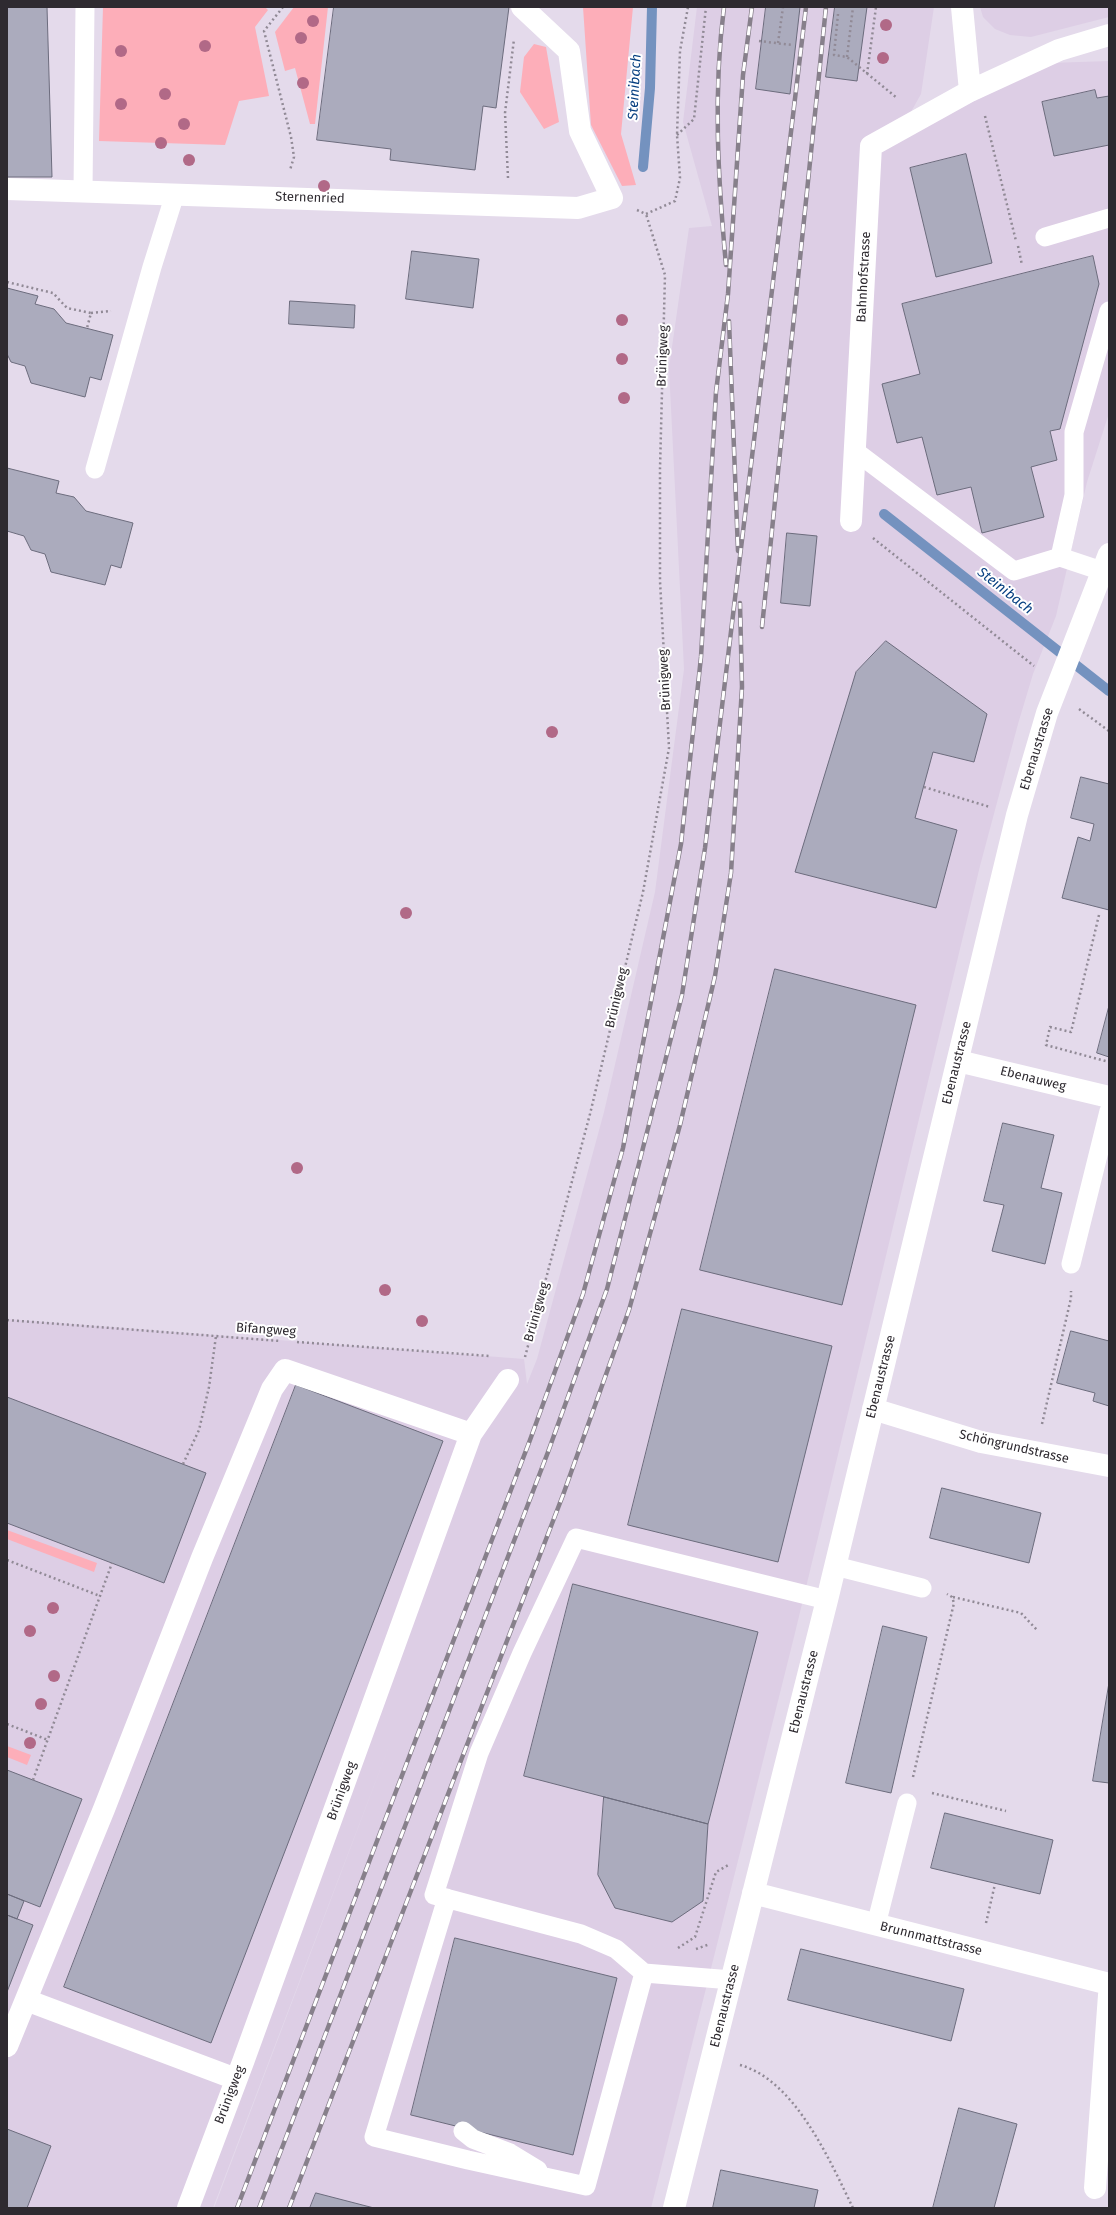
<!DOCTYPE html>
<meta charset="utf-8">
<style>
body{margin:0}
#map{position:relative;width:1116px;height:2215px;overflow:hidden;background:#e4daeb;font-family:"Fira Sans",sans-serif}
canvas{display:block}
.frame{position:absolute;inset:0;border:8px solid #2e2a30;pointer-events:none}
</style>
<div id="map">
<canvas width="1116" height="2215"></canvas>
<div class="frame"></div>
</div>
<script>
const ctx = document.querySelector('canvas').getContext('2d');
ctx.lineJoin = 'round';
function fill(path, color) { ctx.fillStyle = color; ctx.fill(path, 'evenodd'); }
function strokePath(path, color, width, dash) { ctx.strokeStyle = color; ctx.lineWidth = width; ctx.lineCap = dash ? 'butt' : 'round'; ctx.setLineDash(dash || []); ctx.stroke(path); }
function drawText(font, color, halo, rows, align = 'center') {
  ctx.font = font + ' "Fira Sans",sans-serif'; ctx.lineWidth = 4; ctx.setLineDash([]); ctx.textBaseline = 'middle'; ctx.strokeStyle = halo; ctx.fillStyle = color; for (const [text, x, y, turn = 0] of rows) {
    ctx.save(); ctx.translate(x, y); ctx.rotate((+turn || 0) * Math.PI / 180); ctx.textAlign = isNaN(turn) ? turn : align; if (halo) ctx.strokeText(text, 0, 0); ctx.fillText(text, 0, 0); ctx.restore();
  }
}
fill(new Path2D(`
 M697 7H934L921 94 893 144 939 119 1049 63 1109 61V413L1087 482 1056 616 1033 674 1018 724 980 866 794 1637 651 2208H214L394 1733 213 2208H7V1319L524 1359 527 1384 537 1359 604 1112 655 892 684 669 669 368 689 228 712 226 683 122Z
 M980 7H1109V17L1031 37 1010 35 995 29 983 17Z`), '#ddcee5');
fill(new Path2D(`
 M103 7H265L268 10 255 27 269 96 239 101 225 145 99 141Z
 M294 7H328L315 124H310L295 68 285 71 275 32Z
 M583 7H633L621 134 636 185 622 186 591 125Z
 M534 44 546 47 559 122 544 129 520 92 524 57Z
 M7 1530 97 1563 94 1572 7 1539Z
 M7 1746 31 1755 27 1765 7 1757Z`), '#fdaeb9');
strokePath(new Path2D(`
 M643 167 650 88 652 7
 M884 514 1109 691`), '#7492bf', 10);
const building = new Path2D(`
 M7 7H47L52 177H7Z
 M334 7H509L496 108 483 106 475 170 390 160 391 149 317 140Z
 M766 7H800L790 94 756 89Z
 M835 7H867L857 81 826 77Z
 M1095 90 1097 98 1109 96V145L1054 156 1042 102Z
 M966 154 992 263 936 277 910 168Z
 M412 251 479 259 473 308 406 299Z
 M1093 256 1099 284 1060 429 1050 431 1057 460 1031 467 1044 517 982 533 971 487 937 495 922 437 897 443 882 384 920 374 902 304Z
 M7 288 38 296 35 304 54 309 66 323 113 335 101 380 90 377 85 397 31 383 25 366 11 362 7 354Z
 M290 301 355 305 354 328 289 324Z
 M7 468 59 481 56 493 74 497 86 511 133 523 121 568 111 565 105 585 51 572 45 554 31 550 24 536 7 531Z
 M787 533 817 536 810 606 781 603Z
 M886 641 987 714 974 762 933 752 915 818 957 830 936 908 795 872 856 672Z
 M1081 777 1109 784V910L1062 898 1078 837 1090 841 1094 824 1071 818Z
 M775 969 916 1005 842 1305 700 1270Z
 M1109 1006V1057L1097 1053Z
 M1003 1123 1054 1135 1041 1188 1062 1193 1045 1264 992 1251 1004 1205 984 1201Z
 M682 1309 832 1346 778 1562 628 1525Z
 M1071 1331 1109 1341V1406L1093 1401 1095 1393 1057 1383Z
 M296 1385 443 1441 211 2043 64 1987Z
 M7 1397 206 1473 164 1583 7 1523Z
 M942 1488 1041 1513 1029 1563 930 1538Z
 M573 1584 758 1632 708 1824 524 1776Z
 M883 1626 927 1637 891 1793 846 1783Z
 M1109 1683V1783L1093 1781Z
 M7 1770 82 1799 40 1907 7 1894Z
 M604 1797 708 1824 703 1901 672 1922 615 1908 598 1875Z
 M945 1813 1053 1840 1040 1894 931 1868Z
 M7 1894 24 1901 17 1919 7 1915Z
 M7 1915 33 1925 7 1992Z
 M455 1938 617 1978 573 2155 411 2115Z
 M801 1949 964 1989 951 2041 788 2000Z
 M959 2108 1017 2124 994 2208H933Z
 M7 2129 51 2146 27 2208H7Z
 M721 2170 818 2190 814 2208H713Z
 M316 2193 374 2208H310Z`);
fill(building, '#ababbd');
strokePath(building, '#6c6c7d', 1);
strokePath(new Path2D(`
 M283 7 264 31 291 137 294 157 290 170
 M838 14 834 55 847 57 897 98
 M759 41 792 45
 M778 43 783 7
 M847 57 853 7
 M867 74 876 7
 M985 116 1016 241
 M677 135 694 119 706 7
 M508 178 505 113 514 39
 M637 210 646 214
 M646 214 675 201 680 178 677 135 680 51 688 7
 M1018 246 1022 265
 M7 282 53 293 67 308 91 313 87 328
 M91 313 111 311
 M873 538 1034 666
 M1079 709 1109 731
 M924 787 990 807
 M1099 915 1071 1032 1050 1027 1046 1045 1109 1062
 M7 1320 280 1341
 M297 1342 490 1356
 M525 1357 590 1114 643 892 669 748 660 581V469L665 275 646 214
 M1042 1424 1071 1298V1291
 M183 1464 199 1430 209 1387 216 1336
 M7 1560 100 1596
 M953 1597 1021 1613 1037 1630
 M7 1724 48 1740
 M913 1777 954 1603 952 1597 947 1594
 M33 1780 112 1563
 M932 1793 1006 1811
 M986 1923 995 1884
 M678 1948 695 1937 716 1872 730 1864
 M696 1949 710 1944
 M740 2065C795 2080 830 2161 853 2208`), '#918a96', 2.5, [2, 3]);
strokePath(new Path2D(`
 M83 190 85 7
 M1045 237 1109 218
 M855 451 1014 571 1060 557 1102 571
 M95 469 152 267 175 194
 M1060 557 1074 495V432L1109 311
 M1071 1264 1109 1111
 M835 1566 922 1588
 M447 1898 374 2137 468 2160 586 2186 644 1973
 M876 1925 907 1803
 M732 1980 644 1973 616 1949 581 1934 434 1895 479 1753 522 1653 576 1538 827 1600
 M463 2131 473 2139 510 2153 538 2170`), '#fff', 19);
strokePath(new Path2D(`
 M962 7 970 91
 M7 189 578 208 612 198 580 131 569 51 522 7
 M851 521 871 146 970 91 1059 50 1109 35
 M958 1061 1109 1097
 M873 1409 981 1442 1109 1466
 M753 1893 1109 1984
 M26 2000 236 2079
 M7 2046 104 1809 202 1558 272 1389 285 1370 471 1434
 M1095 2188 1109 1995
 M188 2208 243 2062 471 1434 508 1380
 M674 2208 827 1600 1017 815 1047 713 1109 554`), '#fff', 22);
const rail = new Path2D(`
 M724 7C713 93 718 179 726 265
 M729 321 738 551
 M762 627 826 7
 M237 2208 530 1440 583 1294 623 1148 681 844 701 657 716 392 728 294 743 75 752 7
 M259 2208 548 1452 607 1289 682 995 705 848 806 7
 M289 2208 563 1495 629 1310 680 1125 715 976 731 873 742 687 740 603`);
strokePath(rail, '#87808b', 4.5);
strokePath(rail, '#fff', 3, [9]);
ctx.fillStyle = '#b16987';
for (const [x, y] of [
 [313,21],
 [886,25],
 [301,38],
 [205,46],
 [121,51],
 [883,58],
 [303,83],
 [165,94],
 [121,104],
 [184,124],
 [161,143],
 [189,160],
 [324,186],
 [622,320],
 [622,359],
 [624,398],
 [552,732],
 [406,913],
 [297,1168],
 [385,1290],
 [422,1321],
 [53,1608],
 [30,1631],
 [54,1676],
 [41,1704],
 [30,1743]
]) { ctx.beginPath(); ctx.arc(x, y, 6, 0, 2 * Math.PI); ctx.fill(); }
drawText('13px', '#2e2a30', '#fff', [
 ["Sternenried",310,198,2],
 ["Bahnhofstrasse",864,277,-87],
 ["Brünigweg",663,356,-88],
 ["Brünigweg",665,680,-93],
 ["Ebenaustrasse",1037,749,-73],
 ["Brünigweg",617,998,-77],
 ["Ebenaustrasse",957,1063,-76],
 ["Ebenauweg",1033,1079,14],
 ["Brünigweg",537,1312,-74],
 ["Bifangweg",266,1330,4],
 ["Ebenaustrasse",881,1377,-76],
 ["Schöngrundstrasse",1014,1447,13],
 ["Ebenaustrasse",804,1692,-76],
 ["Brünigweg",342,1791,-70],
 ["Brunnmattstrasse",931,1939,14],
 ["Ebenaustrasse",725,2006,-76],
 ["Brünigweg",230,2095,-69]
]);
drawText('italic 14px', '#063f80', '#fff', [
 ["Steinibach",635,87,-87],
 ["Steinibach",1005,591,38]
]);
</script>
